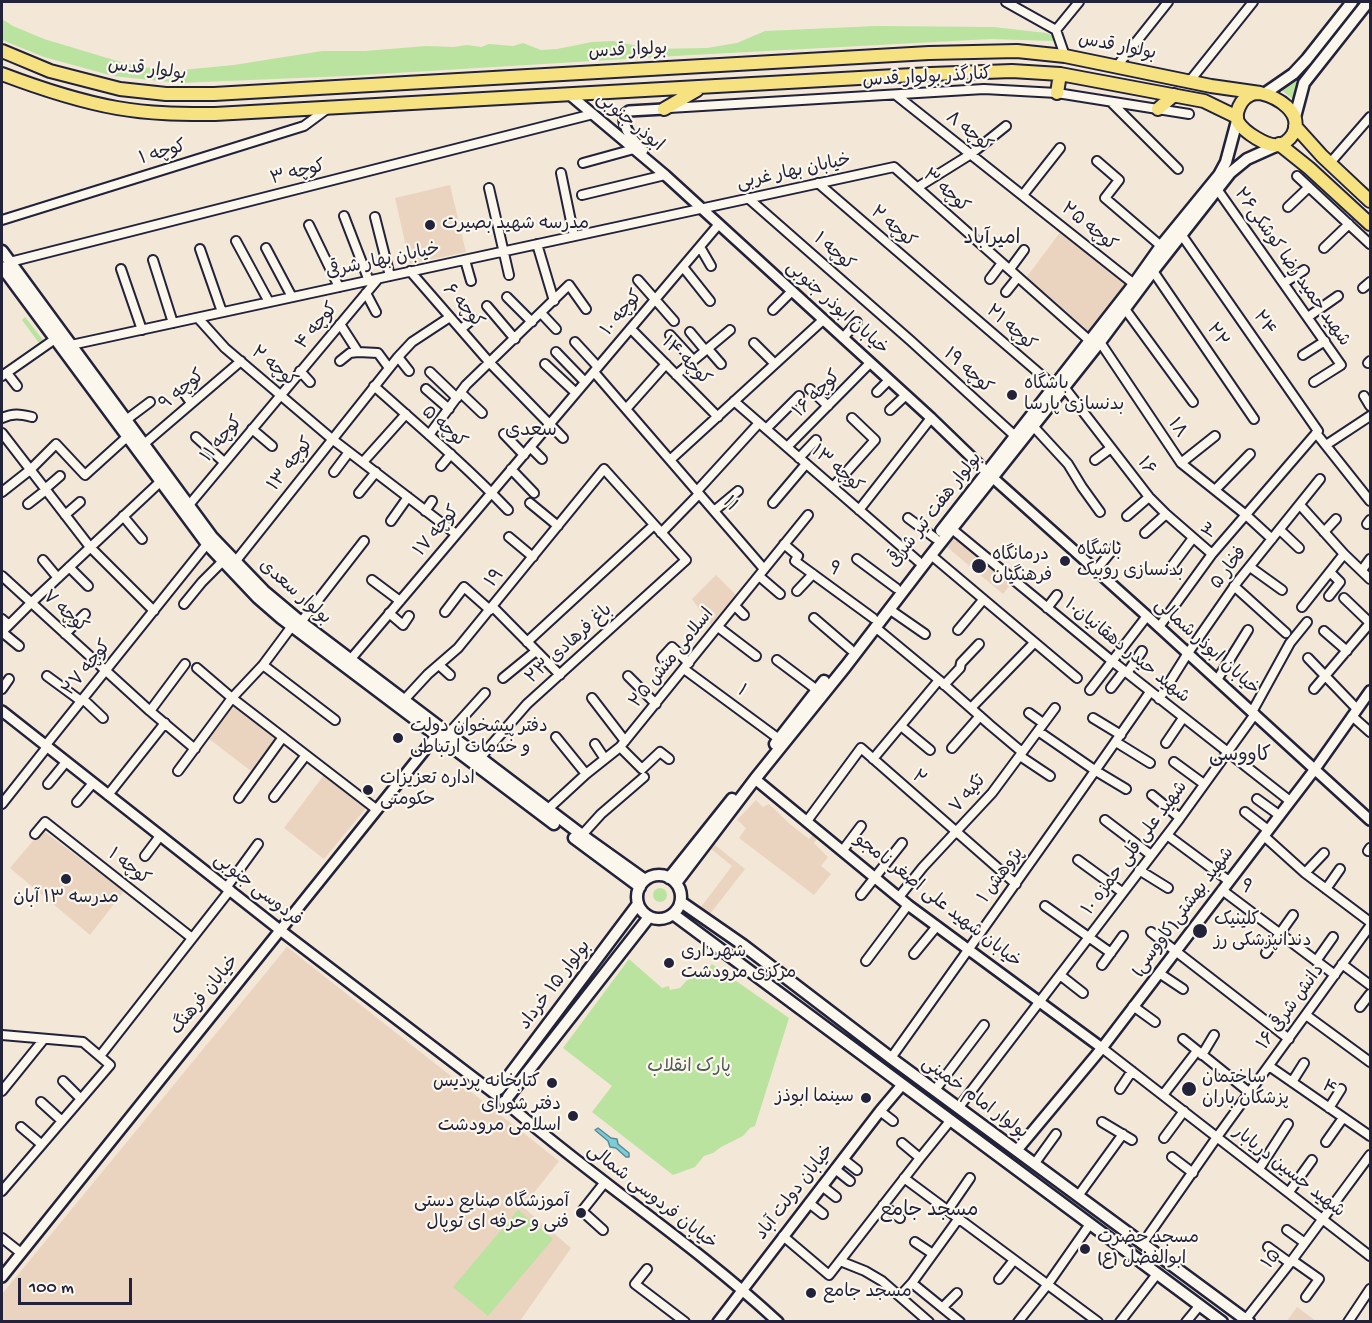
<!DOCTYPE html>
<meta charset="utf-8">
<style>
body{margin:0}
#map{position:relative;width:1372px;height:1323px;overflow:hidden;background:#f3e7d8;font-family:"Gochi Hand",sans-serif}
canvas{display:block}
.frame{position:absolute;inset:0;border:3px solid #22223b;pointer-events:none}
.scale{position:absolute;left:18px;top:1278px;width:114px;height:27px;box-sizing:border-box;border:3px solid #22223b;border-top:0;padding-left:8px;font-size:18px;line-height:21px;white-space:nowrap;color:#22223b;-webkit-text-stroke:4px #fbf7ec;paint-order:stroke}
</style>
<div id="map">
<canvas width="1372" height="1323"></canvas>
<div class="frame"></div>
<div class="scale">100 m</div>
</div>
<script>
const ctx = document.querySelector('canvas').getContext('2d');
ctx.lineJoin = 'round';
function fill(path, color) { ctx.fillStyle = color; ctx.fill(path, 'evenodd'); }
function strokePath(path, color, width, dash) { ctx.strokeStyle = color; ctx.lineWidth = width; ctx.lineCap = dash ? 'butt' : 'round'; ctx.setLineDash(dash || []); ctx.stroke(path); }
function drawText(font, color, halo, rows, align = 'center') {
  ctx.font = font + ' "Gochi Hand","Playpen Sans Arabic",sans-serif'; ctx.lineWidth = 4.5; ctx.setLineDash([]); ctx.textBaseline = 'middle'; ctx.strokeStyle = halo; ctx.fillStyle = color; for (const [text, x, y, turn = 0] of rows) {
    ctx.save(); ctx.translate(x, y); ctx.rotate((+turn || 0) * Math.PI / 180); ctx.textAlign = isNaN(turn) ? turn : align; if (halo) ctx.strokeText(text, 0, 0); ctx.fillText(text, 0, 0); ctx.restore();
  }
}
fill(new Path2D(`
 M450 185 466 252 410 264 395 198Z
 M1061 231 1127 283 1089 332 1026 278Z
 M955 537 1011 584 1003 594 947 547Z
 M716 575 736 595 712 626 692 599Z
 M234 704 277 738 251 771 209 739Z
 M324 775 366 808 324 859 284 828Z
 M756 800 763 807 769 804 791 825 809 839 813 834 818 837 814 843 828 857 821 866 831 874 814 895 739 838 746 828 737 820Z
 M42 830 124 891 90 935 10 868Z
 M715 845 745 869 710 914 701 907 732 866 711 849Z
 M287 947 559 1161 523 1207 571 1248 520 1321 2 1322V1294Z
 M1297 1307 1316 1321H1287Z`), '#ead4c0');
fill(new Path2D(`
 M1356 2H1361L1300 79 1294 100 1279 88 1287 86 1302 72Z
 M2 19 13 26 44 39 114 60 141 67 182 70 234 65 322 51H365L426 46 454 47 467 45 481 47 489 44 513 46 523 43 541 50 557 49 592 42 613 41 653 49 707 48 737 43 765 31 876 26 994 27 1046 33 1056 37 1053 41 991 39 692 55 346 76 179 83 113 76 44 57 2 40Z
 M25 317 43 340 39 343 22 320Z
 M653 895a7 7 0 1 1 14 0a7 7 0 1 1-14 0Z
 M629 959 662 988 669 986 670 990 680 988 690 977 703 975 712 964 789 1018 755 1126 750 1128 743 1136 721 1147 713 1153 704 1156 695 1167 673 1175 592 1112 612 1086 563 1048Z
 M518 1210 553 1239 488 1316 453 1287Z`), '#bae39f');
const water = new Path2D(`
 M598 1128 611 1138 617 1139 618 1144 629 1153V1157H626L616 1148 610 1147 608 1141 595 1130Z`);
fill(water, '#7ccdd6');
strokePath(water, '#588998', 1.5);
const minor = new Path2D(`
 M1006 2 1056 30 1065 56
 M1056 30 1079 2
 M1117 66 1168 2
 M1189 82 1253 2
 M896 95 1134 284
 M1111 102 1178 169
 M669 108 984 89 1057 93 1189 114
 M1097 161 1119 180 1105 198 1161 246
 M583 163 634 149
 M1330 163 1370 117
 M561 173 574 236
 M1297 176 1370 244
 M818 183 1054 386
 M918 187 971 154 1006 126
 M489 188 509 275
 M1217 189 1341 365 1314 382
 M582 195 665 175
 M1023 195 1060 148
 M748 198 911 341 1015 436
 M1288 207 1309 187
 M344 216 369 281
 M375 217 390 276
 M2 220 304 126 327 109
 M309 225 339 287
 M236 241 269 302
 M537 244 554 301
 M700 247 711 266
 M266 248 292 297
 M1324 248 1349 224
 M200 249 222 312
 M153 260 173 323
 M465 260 471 281
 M10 262 593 114
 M683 267 710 301
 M121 269 142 330
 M1010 269 1024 250
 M410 271 490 363 563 438
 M1153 271 1254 419
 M990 279 1002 263
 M638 280 674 321
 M1284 283 1304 270
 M1363 288 1370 282
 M1006 292 1018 277
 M366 293 376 312
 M507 297 532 322
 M487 306 515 339
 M1125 309 1193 402
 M773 310 792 291
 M541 313 556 329
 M1308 317 1338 296
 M198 318 225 348 332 439 456 534
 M340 324 358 352 378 353 389 368
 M461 329 473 319
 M631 329 718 417
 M690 332 705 350
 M670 335 693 360
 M843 338 857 322
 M575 342 598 367
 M1100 342 1181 463 1246 515 1272 539
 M754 343 775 364
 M71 345 894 167 1090 341
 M708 349 721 364
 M556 352 585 382
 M1303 355 1325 341
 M398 357 409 371
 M340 361 350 353 358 352
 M1368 363 1370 361
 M545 364 576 393
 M300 371 310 382
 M430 372 457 398
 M594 372 764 569
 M7 373 17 386
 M676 375 730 330
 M2 376 55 339
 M374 386C420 427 466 466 508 510
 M1064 387 1149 497 1166 514 1212 554
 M426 389 449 409
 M810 389 828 406
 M877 392 889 380
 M184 393 191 403
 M461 393 482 413
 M1364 396 1370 406
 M734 401 918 561
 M626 409 666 364
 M890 410 906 395
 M2 418C13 413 20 414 32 417
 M126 420 150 402
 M1033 426 1068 464 1082 487 1100 512
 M252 429 272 446
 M766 429 799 396
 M2 433 90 547 154 611
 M1316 433 1370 501
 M504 434 524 455
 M429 435 466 385 569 285 586 309
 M196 437 224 462
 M144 444 241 361
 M1326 445 1370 416
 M530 447 542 459
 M787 447 870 363
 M799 458 816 440
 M670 460 823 320
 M1095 460 1111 448
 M363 462 406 414
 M1181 463 1215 436
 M441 466 451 454
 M511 469 534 493
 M334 472 349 452
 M833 487 875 440 852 418
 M45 489 60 476
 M1215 490 1250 454
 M697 491 759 423
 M2 492 30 470 56 444 85 475 127 437
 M359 493 376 472
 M530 503 558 526
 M773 503 806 464
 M28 504 46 490
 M189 505 378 279
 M1300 505 1344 554 1370 579
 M859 510 931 418
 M425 511 432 501
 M714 511 738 491
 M65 515 80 502
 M123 516 142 539
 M1127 516 1149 497
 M908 518 935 538
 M391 521 408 497
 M1367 524 1370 520
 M952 529 1112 661 1290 801
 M1280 530 1299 548
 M1324 532 1336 519
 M661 533 699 494
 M1145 533 1166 514
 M509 537 533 557
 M784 544 798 556 795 561 873 618
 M931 555 1077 678
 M857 559 896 588
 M43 560 58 578
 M235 562 398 357 412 342 450 317
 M1172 566 1193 538
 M69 567 88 586
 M1250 567 1282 590
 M1096 570 1115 547
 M1362 570 1370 559
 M2 576 150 711 195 749
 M759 576 780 594
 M372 580 400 601
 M1234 586 1286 633
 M797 591 813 574
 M1329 596 1340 582 1330 572
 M1344 598 1370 623
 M184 604 202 582 223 561
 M735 606 744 615
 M493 607 560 675
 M1302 607 1344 554
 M1047 608 1057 595
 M889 609 925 634
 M445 612 464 587 490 610
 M389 613 403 625 409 616
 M814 618 850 649
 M2 619 9 625
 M301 622 364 541
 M718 627 756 656
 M875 627 939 680 990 725 1022 752
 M1159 627 1212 554 1318 431 1181 234
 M958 630 983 600
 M1324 631 1347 651
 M2 632 31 603 160 482
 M2 632 19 646
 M65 634 85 614
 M527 642 654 525
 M662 658 672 647 689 663
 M1308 658 1357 709
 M350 660 719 224
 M777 660 817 690
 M263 665 335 720
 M439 665 450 675
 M197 668 232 698 376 809
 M684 669 779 739
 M1127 673 1142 651
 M47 676 81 701
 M628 676 656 704
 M503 678 536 651
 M1217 680 1248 630
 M944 685 960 668 961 663 979 644
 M1111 688 1124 671
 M2 689 9 679
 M1314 689 1370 623
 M1090 690 1147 616
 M592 698 625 741
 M83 699 103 718
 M1159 699 1188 653 1238 581 1320 479
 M404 700 428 674 458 648 604 469 686 560 527 704 480 758
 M971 708 1034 643
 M150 711 185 664
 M1252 712 1290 643 1307 622
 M1029 713 1043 723
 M1352 716 1370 732
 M1093 718 1121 735
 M901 726 930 750
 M1038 731 1096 771 1126 789
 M448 734 485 693
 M556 737 586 774
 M1116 742 1150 763
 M1166 743 1183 718
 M595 744 605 759
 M45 746 207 544
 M620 747 642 769 660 752 669 759
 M952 748 980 716
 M1020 756 1050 776
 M873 759 939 680
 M1174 762 1204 784
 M178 771 232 698 263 665 292 626
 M48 784 66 762
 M108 795 165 723
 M1152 795 1180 818
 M274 797 306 755
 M239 798 283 737
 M1257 799 1279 815
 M77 802 93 783
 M2 804 47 747
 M548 809 586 774 620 747 808 515
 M1245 812 1268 830
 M1105 820 1151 855
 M807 821 861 748 1016 884
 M35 834 45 822 192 938
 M582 835 601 814 644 777
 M1167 835 1229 881
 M1264 836 1305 873 1370 922
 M843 850 861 826
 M1368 851 1370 848
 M145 856 160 836
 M1078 860 1122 892
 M1139 870 1168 888
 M1305 873 1324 853
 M226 888 258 844
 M1326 889 1340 869
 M1222 890 1335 975
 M861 895 902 843
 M899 897 923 867 992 793 1055 708
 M1045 906 1111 953
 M1151 932 1289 1039
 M1266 953 1293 915
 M914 954 937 926
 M866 961 908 905
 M1316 961 1333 937
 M1342 964 1370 985
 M1102 965 1123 936
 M1159 973 1183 989
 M1060 975 1083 993
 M1133 1006 1155 1022
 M1360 1007 1370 994
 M1306 1015 1370 1062
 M2 1035 83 1042 110 1065 2 1191
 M1183 1039 1250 1093
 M1102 1048 1370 1256
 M1202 1055 1214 1035
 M100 1056 230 890
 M891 1058C978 936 1065 815 1150 692
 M1269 1066 1370 1136
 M63 1081 81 1099
 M1292 1082 1304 1063
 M1120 1089 1132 1071
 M935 1090 984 1025
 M2 1091 44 1039
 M1163 1095 1197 1051
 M41 1102 62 1121
 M959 1107 1180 818 1255 714
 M1329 1108 1341 1089
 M880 1111 893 1121
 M1102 1122 1132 1140
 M21 1127 41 1144
 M1164 1138 1184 1111
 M1326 1142 1343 1118
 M902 1143 920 1158
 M1172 1157 1193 1173
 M843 1159 857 1170
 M1035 1163 1056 1134
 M835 1169 850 1181
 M1259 1169 1288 1124
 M904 1178 1098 1322
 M822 1186 836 1197
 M1289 1192 1312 1160
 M1078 1196 1123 1134
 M809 1203 823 1214
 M883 1205 900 1218
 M948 1210 970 1178
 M603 1230 582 1211 605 1182
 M1287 1230 1305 1243
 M783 1236 829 1275 920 1158 950 1121
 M2 1238 21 1253
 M915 1242 933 1254
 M1143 1243 1217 1137 1370 926
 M1268 1247 1290 1263
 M1292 1260 1319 1279 1306 1297
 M840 1261 865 1271 882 1281 929 1322
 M647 1269 635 1284 685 1322
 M999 1279 1014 1260
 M912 1283 960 1322
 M900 1296 912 1283 959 1218
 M943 1307 957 1293
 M1246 1319 1290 1263 1370 1155
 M1018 1322 1048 1284 1090 1224
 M1120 1322 1157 1274
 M1186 1322 1200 1305
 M1348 1322 1370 1289`);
const tertiary = new Path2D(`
 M570 95 665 175 931 418 992 477 1147 616 1370 820
 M643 150C633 140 623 130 624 115L629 111 664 109
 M2 711 280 930 495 1094
 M755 779 908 905 1102 1048
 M504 1101C592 1178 692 1242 778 1322
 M1017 1150 1102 1048 1315 769 1370 691
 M2 1277 440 731
 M718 1322 880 1111 902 1085`);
const secondary = new Path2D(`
 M1264 94 1293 74 1307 59 1352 2
 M1295 117 1304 83 1368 2
 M2 251 212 537 264 591 301 622 582 835 645 880
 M2 267 207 544 258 598 281 618 554 824
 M941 531 1134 284 1161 246 1219 175 1226 162 1237 121
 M775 744 824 681
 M574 838 640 887
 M637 897a22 22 0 1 1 44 0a22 22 0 1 1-44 0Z
 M669 878 732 799
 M676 883 755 779 846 666 931 555 1100 342 1153 271 1230 173 1247 159 1276 146
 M681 902 743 945 891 1058 1249 1322
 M673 914 1222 1322
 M499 1089 638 904
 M508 1097 649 917`);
const primary = new Path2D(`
 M2 51 50 71 120 89 166 94H214L929 53 1017 51 1065 56 1211 86 1260 93
 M2 74C39 88 78 101 117 108 150 114 182 114 215 114L931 74 1012 71 1060 74 1204 101 1237 117
 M1057 93 1060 74
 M1260 93C1277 97 1304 112 1293 134 1290 139 1284 144 1278 145 1267 147 1244 132 1238 122 1234 113 1241 99 1250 95 1253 93 1256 93 1260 93Z
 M664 109 697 90
 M1158 109 1174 95
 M1295 126 1322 156 1370 201
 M1279 144 1309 168 1370 224`);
strokePath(minor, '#22223b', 12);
strokePath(tertiary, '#22223b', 14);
strokePath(secondary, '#22223b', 15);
strokePath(primary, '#22223b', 16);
strokePath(minor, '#fbf7ec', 8);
strokePath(tertiary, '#fbf7ec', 9);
strokePath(secondary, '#fbf7ec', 10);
strokePath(primary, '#f7e281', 12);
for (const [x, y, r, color] of [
 [430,225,6,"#22223b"],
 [1012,395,6,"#22223b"],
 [1065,561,6,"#22223b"],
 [979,566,8,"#22223b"],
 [398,738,6,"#22223b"],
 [368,790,6,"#22223b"],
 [66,879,6,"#22223b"],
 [1200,931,8,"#22223b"],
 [669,963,6,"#22223b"],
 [552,1083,6,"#22223b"],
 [1189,1089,8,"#22223b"],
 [866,1098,6,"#22223b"],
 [573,1116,6,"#22223b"],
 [581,1213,6,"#22223b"],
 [1085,1249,6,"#22223b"],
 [811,1293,6,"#22223b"]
]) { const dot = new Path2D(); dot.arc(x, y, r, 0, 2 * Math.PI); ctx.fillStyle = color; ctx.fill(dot); strokePath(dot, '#fbf7ec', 2); }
drawText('18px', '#22223b', '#fbf7ec', [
 ["بولوار قدس",1117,48,11],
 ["بولوار قدس",628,52,-3],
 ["بولوار قدس",147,71,7],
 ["کنارگذر بولوار قدس",927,79,-3],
 ["ابوذر جنوبی",629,123,40],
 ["کوچه ۸",968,133,38],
 ["کوچه ۱",163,154,-17],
 ["خیابان بهار غربی",794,173,-12],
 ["کوچه ۳",298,174,-14],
 ["کوچه ۳",945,192,42],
 ["کوچه ۲",892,228,41],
 ["کوچه ۲۵",1088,228,39],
 ["کوچه ۱",833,253,41],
 ["خیابان بهار شرقی",383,262,-12],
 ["شهید حمید رضا کوشکی۲۶",1291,268,55],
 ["کوچه ۶",462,307,49],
 ["خیابان ابوذر جنوبی",836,309,42],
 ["کوچه ۱۰",623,314,-50],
 ["۲۴",1263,324,56],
 ["کوچه ۴",318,327,-50],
 ["کوچه ۲۱",1010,329,41],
 ["۲۲",1216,336,56],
 ["کوچه ۱۴",685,362,45],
 ["کوچه ۲",273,368,40],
 ["کوچه ۱۹",967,372,42],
 ["کوچه ۹",183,391,-40],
 ["کوچه ۱۶",818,395,-45],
 ["کوچه ۵",443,428,42],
 ["۱۸",1176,429,56],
 ["کوچه ۱۱",223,440,-50],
 ["کوچه ۱۳",292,465,-52],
 ["۱۶",1145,467,53],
 ["کوچه ۱۳",836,470,41],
 ["۱۱",729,505,49],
 ["بولوار هفت تیر شرقی",936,511,-52],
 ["کوچه ۱۷",438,532,-50],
 ["۳",1212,532,-49],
 ["فخار ۵",1230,569,-53],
 ["۹",833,570,36],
 ["۱۹",496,579,-51],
 ["بولوار سعدی",294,593,41],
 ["کوچه ۷",64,613,42],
 ["باغ فرهادی ۲۳",570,645,-42],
 ["خیابان ابوذر شمالی",1206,648,42],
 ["شهید حیدر دهقانیان۱۰",1126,652,39],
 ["اسلامی منش ۲۵",673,659,-51],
 ["کوچه ۲۷",88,669,-51],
 ["۱",741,692,37],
 ["۲",918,779,41],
 ["تکیه ۷",969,795,-49],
 ["شهید علی قلی حمزه ۱۰",1136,849,-53],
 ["کوچه ۱",128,868,38],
 ["پژوهش ۱",1002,876,-54],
 ["۹",1245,888,37],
 ["فردوسی جنوبی",257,891,38],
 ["خیابان شهید علی اصغر نامجو",937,902,38],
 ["شهید بهشتی(کاووسی)",1184,913,-53],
 ["بولوار ۱۵ خرداد",556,986,-53],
 ["خیابان فرهنگ",206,996,-51],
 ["دانش شرقی ۱۶",1292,1008,-54],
 ["۴",1328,1089,35],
 ["بولوار امام خمینی",974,1099,36],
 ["شهید حسین دریابار",1288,1173,38],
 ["خیابان دولت آباد",796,1193,-52],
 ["خیابان فردوسی شمالی",651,1198,38],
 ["۱۵",1273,1260,-52]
]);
drawText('18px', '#22223b', '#fbf7ec', [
 ["مدرسه شهید بصیرت",442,225],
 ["باشگاه",1024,385],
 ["بدنسازی پارسا",1024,406],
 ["باشگاه",1077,551],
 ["بدنسازی روبیک",1077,572],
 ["درمانگاه",992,556],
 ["فرهنگیان",992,577],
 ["دفتر پیشخوان دولت",410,728],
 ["و خدمات ارتباطی",410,749],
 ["اداره تعزیزات",380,780],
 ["حکومتی",380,801],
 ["مدرسه ۱۳ آبان",66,899,"center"],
 ["کلینیک",1214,921],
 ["دندانپزشکی رز",1214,942],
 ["شهرداری",681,953],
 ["مرکزی مرودشت",681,974],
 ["ساختمان",1202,1079],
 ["پزشکان باران",1202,1100],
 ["کتابخانه پردیس",540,1083,"right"],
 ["سینما ابوذز",854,1098,"right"],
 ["دفتر شورای",561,1106,"right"],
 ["اسلامی مرودشت",561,1127,"right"],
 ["آموزشگاه صنایع دستی",569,1203,"right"],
 ["فنی و حرفه ای توپال",569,1224,"right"],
 ["مسجد حضرت",1097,1239],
 ["ابوالفضل (ع)",1097,1260],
 ["مسجد جامع",823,1293]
], 'left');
drawText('18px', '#505c59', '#fbf7ec', [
 ["پارک انقلاب",689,1068]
]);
drawText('20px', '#22223b', '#fbf7ec', [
 ["امیرآباد",992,240],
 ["سعدی",531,432],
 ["کاووسی",1240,757],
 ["مسجد جامع",929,1212]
]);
</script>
